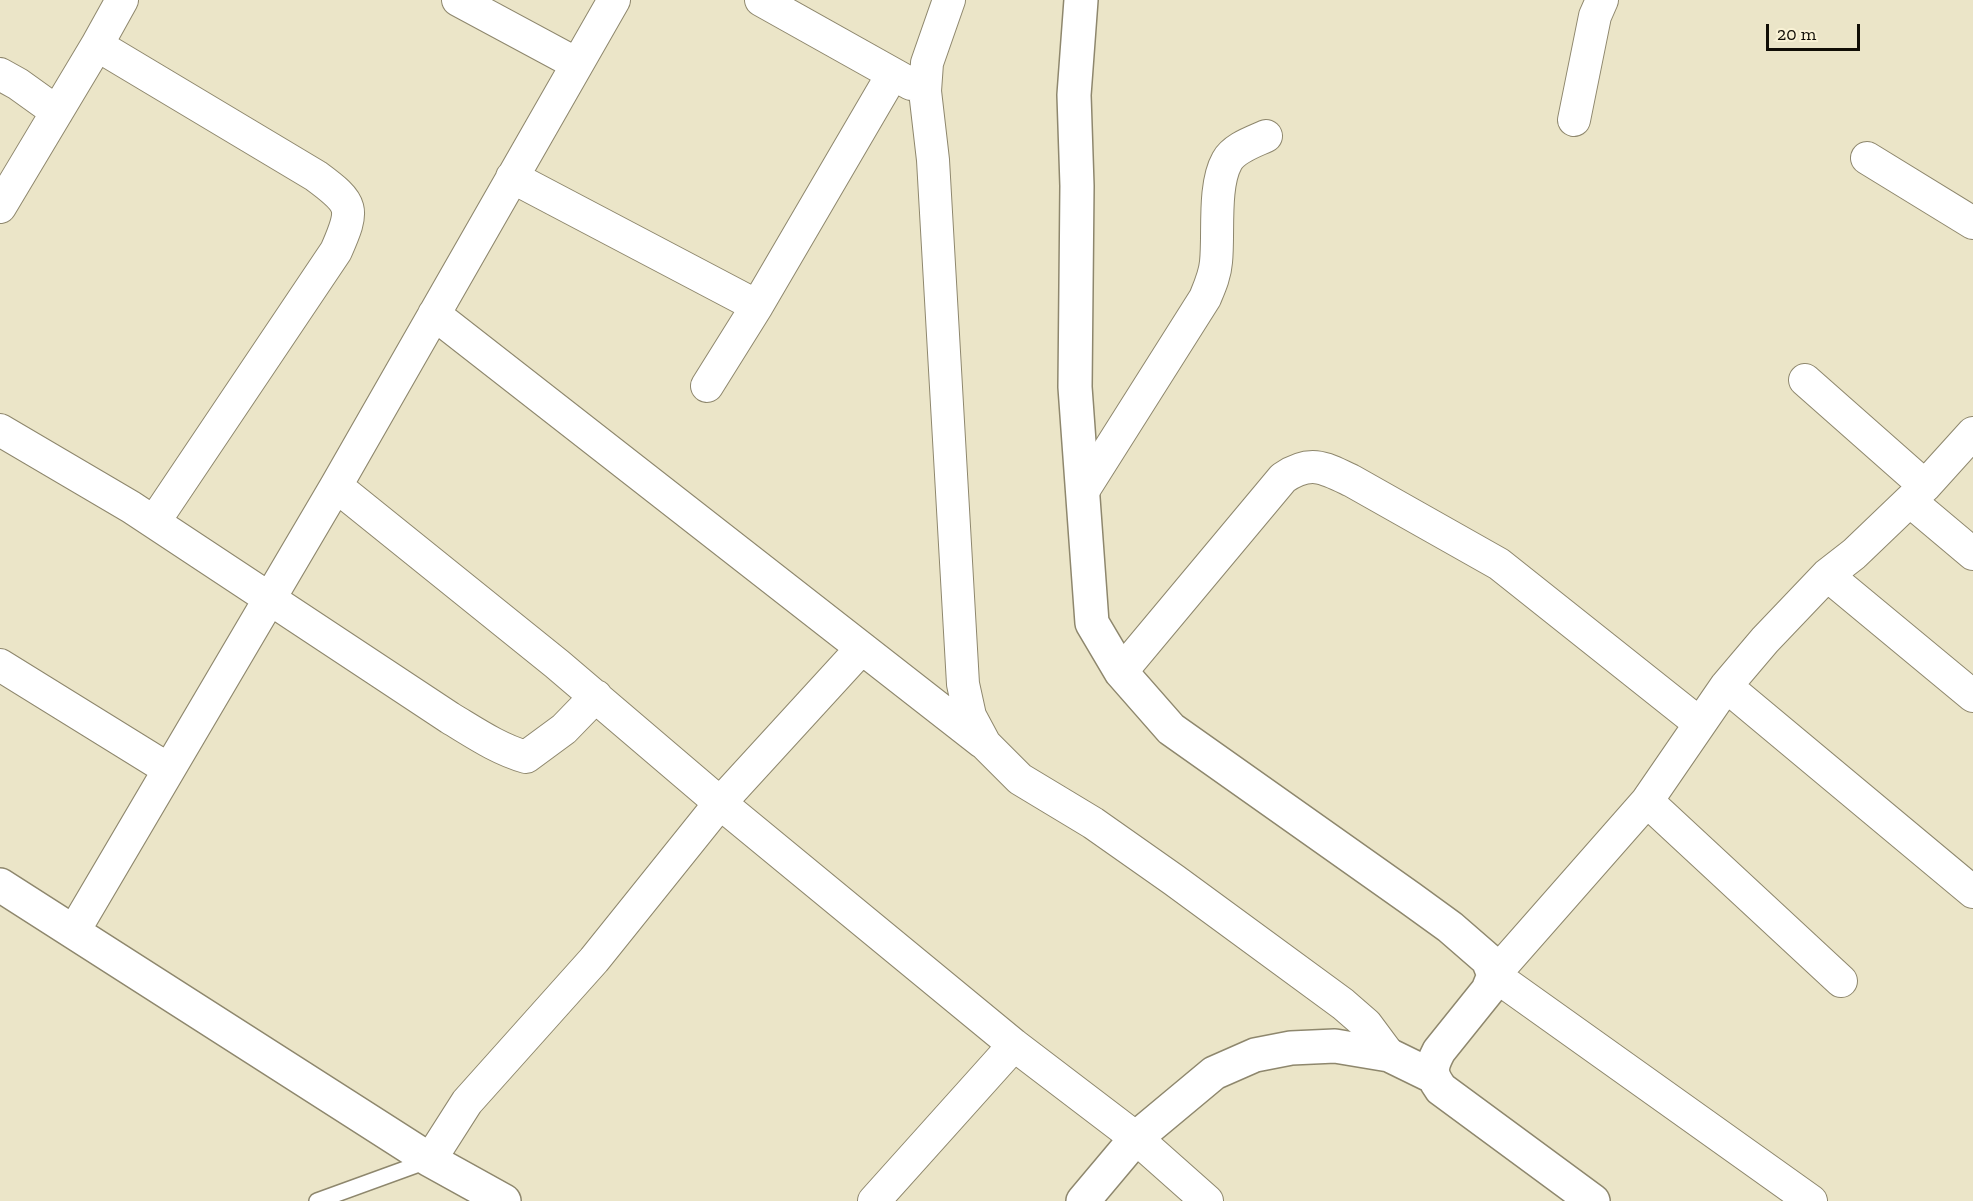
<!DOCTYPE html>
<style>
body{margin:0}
#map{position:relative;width:1973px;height:1201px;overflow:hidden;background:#ebe5c8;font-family:"Zilla Slab",serif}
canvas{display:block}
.scale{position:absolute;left:1766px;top:24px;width:94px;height:27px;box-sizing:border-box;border:3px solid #100d05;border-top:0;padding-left:8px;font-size:18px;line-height:21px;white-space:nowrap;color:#100d05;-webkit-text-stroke:4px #f9f2d5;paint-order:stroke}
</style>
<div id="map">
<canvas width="1973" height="1201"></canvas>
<div class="scale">20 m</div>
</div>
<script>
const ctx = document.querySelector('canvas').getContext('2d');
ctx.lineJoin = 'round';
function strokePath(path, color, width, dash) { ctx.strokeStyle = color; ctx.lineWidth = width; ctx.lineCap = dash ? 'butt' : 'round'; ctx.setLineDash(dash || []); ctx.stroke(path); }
const lane = new Path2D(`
 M317 1201 430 1160`);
const street = new Path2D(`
 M458 0 577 64
 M761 0 911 84
 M949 0 927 63 925 91 933 160 963 684 970 716 985 744 1020 779 1093 823 1174 880 1343 1004 1366 1024 1389 1055
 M97 45 316 176C354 204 355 208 336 251L154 522
 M0 74 18 84 57 112
 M1574 120 1595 16 1602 0
 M1867 158 1973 223
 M512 177 757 306
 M0 207 97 45 122 0
 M434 314 982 742
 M1805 380 1925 486
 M707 386 757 306 892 75
 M0 430 131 507 450 718C475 733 498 749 526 757L564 729 596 696
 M336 486 557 664 720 803 1014 1045 1136 1138 1207 1201
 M1083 491 1205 298C1210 286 1215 275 1216 262 1219 234 1213 186 1227 161 1234 148 1253 142 1266 136
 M1910 501 1973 554
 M1827 575 1973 696
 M0 665 168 769
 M1121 672 1283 478C1311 459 1325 468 1352 481L1499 564 1699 723
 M1726 686 1973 892
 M1647 801 1841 981
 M74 931 336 486 614 0
 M430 1160 467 1102 594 960 720 803 861 649
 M874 1201 1014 1045
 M1811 1201 1494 975 1647 801 1726 686 1765 640 1827 575 1854 554 1925 486 1973 433`);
const secondary = new Path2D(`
 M1081 0 1074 95 1077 186 1075 387 1092 623 1121 672 1171 729 1410 898 1450 927 1488 960 1494 975 1488 990 1439 1051C1430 1068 1430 1074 1441 1089L1593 1201
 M0 885 430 1160 504 1201
 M1083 1201 1136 1138 1214 1073 1255 1055 1291 1048 1335 1046 1389 1055 1432 1076`);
strokePath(lane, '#8e876d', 18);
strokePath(street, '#8e876d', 34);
strokePath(secondary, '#8e876d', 36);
strokePath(lane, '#fff', 15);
strokePath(street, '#fff', 32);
strokePath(secondary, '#fff', 33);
</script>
